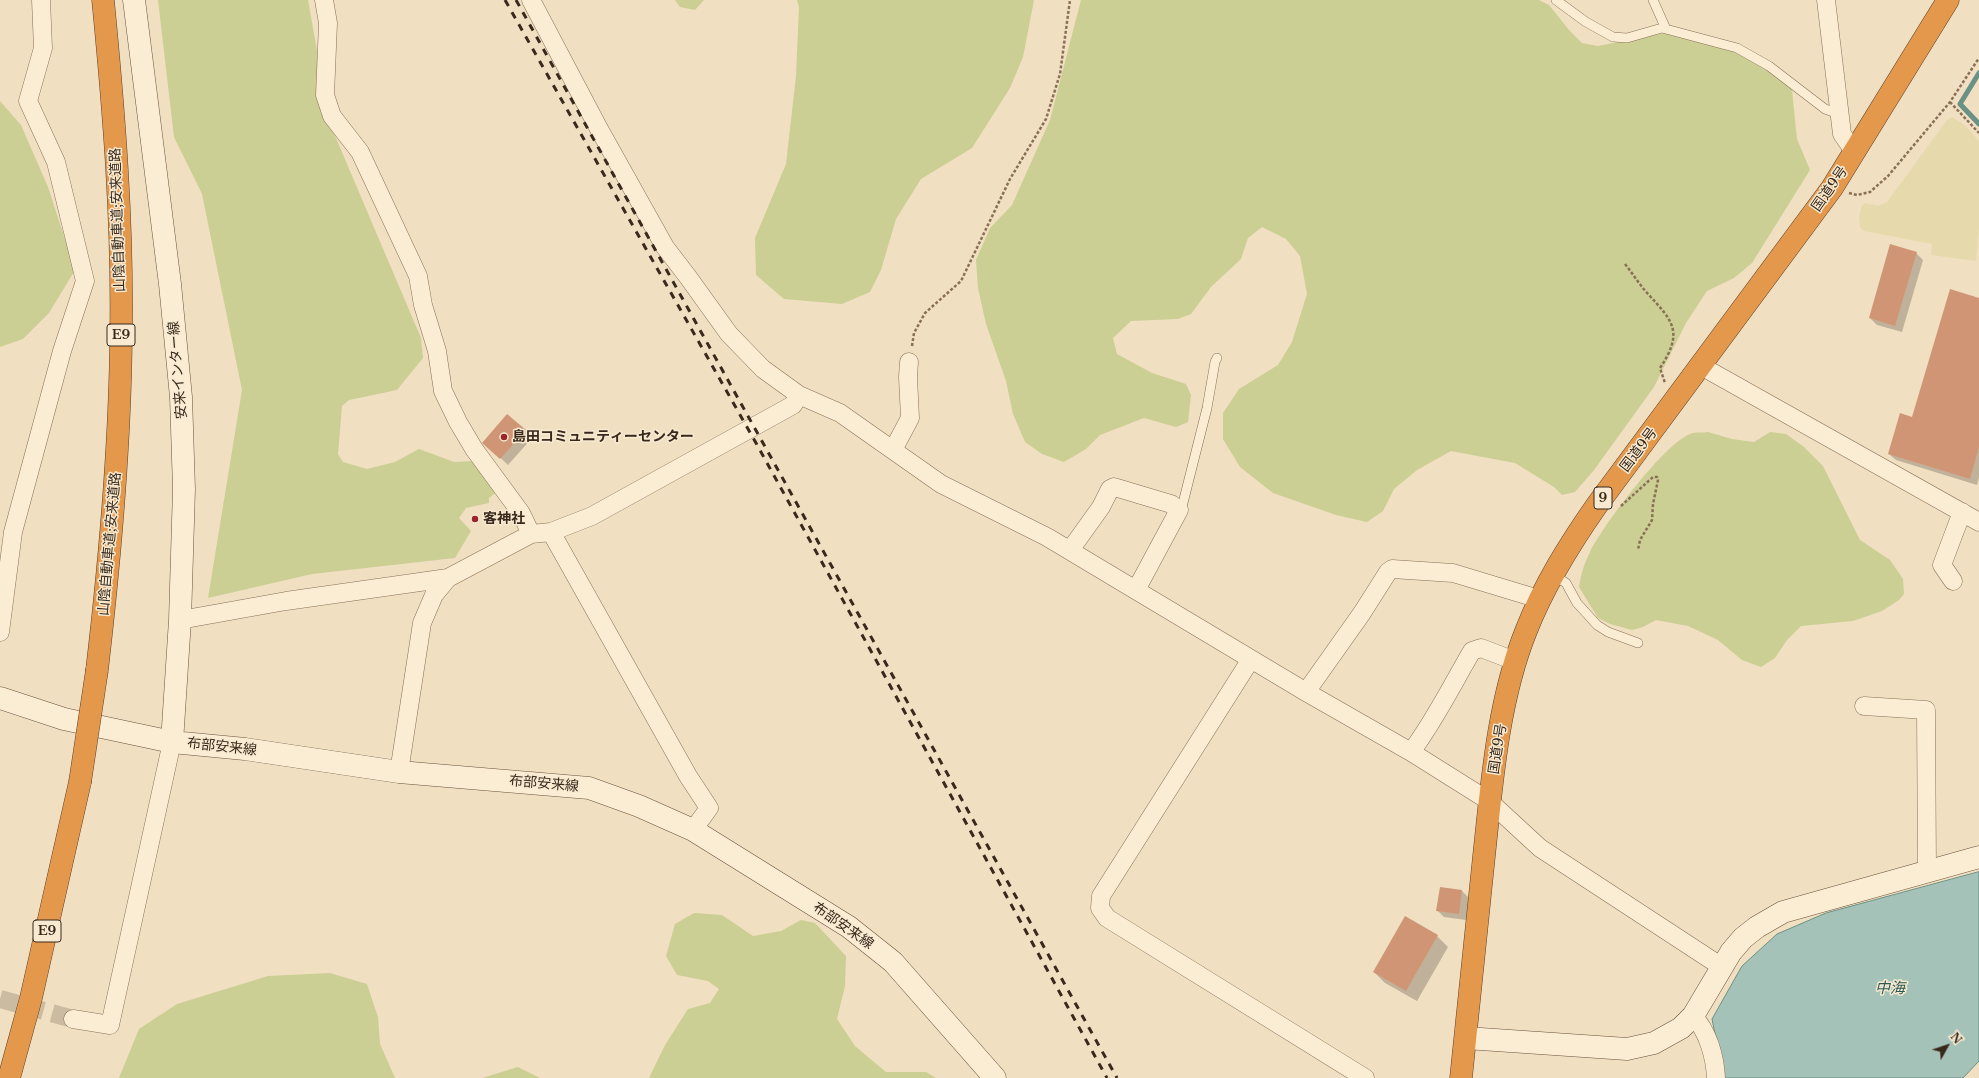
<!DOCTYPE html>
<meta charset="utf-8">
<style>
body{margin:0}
#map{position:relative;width:1979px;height:1078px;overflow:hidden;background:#f0dfc1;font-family:"Libre Baskerville",serif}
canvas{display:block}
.north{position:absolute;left:1927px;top:1026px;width:40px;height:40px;-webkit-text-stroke:3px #f7ead1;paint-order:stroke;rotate:50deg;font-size:11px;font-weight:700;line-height:16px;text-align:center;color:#39291c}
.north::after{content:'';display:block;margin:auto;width:14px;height:18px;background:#39291c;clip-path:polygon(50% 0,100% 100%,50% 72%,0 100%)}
</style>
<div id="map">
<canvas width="1979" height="1078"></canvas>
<div class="north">N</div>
</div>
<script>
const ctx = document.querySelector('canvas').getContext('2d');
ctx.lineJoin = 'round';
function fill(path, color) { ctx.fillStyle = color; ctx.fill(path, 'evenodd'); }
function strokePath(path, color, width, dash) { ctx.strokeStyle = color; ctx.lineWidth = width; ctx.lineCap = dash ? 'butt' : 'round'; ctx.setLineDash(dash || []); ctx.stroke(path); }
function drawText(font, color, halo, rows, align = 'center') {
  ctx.font = font + ' "Libre Baskerville","Noto Sans JP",serif'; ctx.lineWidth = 3; ctx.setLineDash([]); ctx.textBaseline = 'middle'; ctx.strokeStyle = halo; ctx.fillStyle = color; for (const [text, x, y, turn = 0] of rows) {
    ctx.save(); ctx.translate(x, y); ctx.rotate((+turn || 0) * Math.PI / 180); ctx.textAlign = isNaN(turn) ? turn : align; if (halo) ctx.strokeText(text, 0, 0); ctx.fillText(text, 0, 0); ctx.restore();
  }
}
fill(new Path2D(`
 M1952 117 1966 126 1979 141V229L1976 261 1931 255 1932 244 1864 231 1860 227 1859 217 1862 205 1865 203 1878 206 1887 202 1947 120Z`), '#e6daad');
fill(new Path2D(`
 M158 0H308L330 124 421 338 423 358 397 390 349 400 342 406 338 454 343 462 367 469 395 462 419 449 454 462 474 461 498 491 489 498V503L466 508 459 518 471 531 455 558 312 574 208 598 242 390 202 194 174 137Z
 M675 0H704L695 10 680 7Z
 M797 0H1034L1023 57 1010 88 972 148 921 179 896 219 881 270 870 292 842 304 784 299 756 275 755 238 786 164 796 76 799 7Z
 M1081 0H1539L1549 5 1569 30 1582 43 1598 46 1665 33 1726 49 1751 58 1777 75 1792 90 1797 139 1810 170 1752 263 1734 278 1707 291 1686 323 1654 387 1594 470 1575 492 1562 495 1554 487 1515 463 1451 451 1417 470 1394 489 1383 511 1367 522 1336 515 1273 493 1240 467 1223 439V413L1239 389 1278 365 1292 342 1307 294 1300 256 1286 239 1262 227 1248 238 1241 259 1211 287 1191 314 1178 319 1131 321 1113 338 1117 354 1152 373 1186 384 1191 395 1188 422 1176 427 1144 418 1100 435 1086 449 1064 462 1042 454 1025 442 1013 414 1006 381 986 324 978 288 976 260 990 228 1012 205 1050 120Z
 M0 101 21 125 48 187 75 270 49 313 23 339 0 347Z
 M1708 432 1732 439 1754 442 1770 432 1786 434 1804 447 1823 466 1860 540 1890 560 1903 579 1904 594 1899 600 1882 611 1853 621 1801 626 1787 640 1775 658 1761 667 1742 660 1718 640 1688 626 1656 620 1643 627 1632 630 1610 624 1598 618 1579 587C1581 574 1584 564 1590 552 1602 527 1667 439 1693 433 1697 432 1703 433 1708 432Z
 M694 913 722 915 753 936 781 931 801 920 815 923 846 956 845 986 837 1019 855 1046 886 1072H926L936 1078H649L665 1045 688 1009 710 1003 719 989 708 981 677 975 666 956 675 924Z
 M330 973 367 984 378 1017 380 1044 395 1078H119L139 1029 177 1004 268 976Z
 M518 1067 540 1078H482Z`), '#cbcf94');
const water = new Path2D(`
 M1979 872V1061L1963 1078H1724L1712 1019 1742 966 1777 934 1826 913Z`);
fill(water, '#a4c2b7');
strokePath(water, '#6a9185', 1);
fill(new Path2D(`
 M1916 253 1923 260 1902 332 1877 325 1870 318Z
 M1979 299V477L1977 485 1896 460 1889 454 1913 418Z
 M525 431 532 438 508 465 491 449Z
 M1462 891 1469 898 1466 920 1444 917 1437 910Z
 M1437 936 1448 947 1417 1001 1385 983 1374 972Z`), '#0003');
strokePath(new Path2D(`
 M1979 73 1960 104 1979 124`), '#6a9185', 5);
fill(new Path2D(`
 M1890 244 1917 252 1895 326 1869 318Z
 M1950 289 1979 298V447L1970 479 1888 454 1900 413 1912 417Z
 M507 414 526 430 500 459 482 443Z
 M1440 887 1462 890 1459 914 1436 911Z
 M1405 916 1438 935 1406 991 1373 972Z`), '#d09574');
strokePath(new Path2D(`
 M0 999 73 1019`), '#cbbba0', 18, [18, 9]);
const lane = new Path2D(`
 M1556 0 1586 22 1613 37 1627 38 1662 28 1737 48 1769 66 1825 109 1839 114
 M1653 0 1666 29
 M1183 503 1207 408 1215 362 1217 358
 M1552 574 1566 583 1577 603 1597 625 1608 632 1638 643`);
const street = new Path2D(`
 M324 0 328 23 325 95 332 116 360 152 418 276 423 305 437 351 443 391 458 422 474 449 521 513 531 534
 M531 0 599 129 665 247 688 277 729 334 763 369 799 395
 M1826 0 1842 134 1855 153
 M1701 366 1979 522
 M893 450 910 418 908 377 909 362
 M551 532 688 776 709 808 693 830
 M1073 546 1101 507 1110 489 1114 487 1171 504 1179 510 1136 590
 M1953 581 1942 565 1962 512
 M180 620 286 601 448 578 531 534 551 532 592 516 793 405 799 395 840 413 941 484 1047 537 1306 692 1411 752 1489 801 1540 848 1722 967
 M0 632 13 532 62 351 85 281 56 162 28 101 43 48 41 0
 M1251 659 1101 896 1100 908 1107 918 1365 1078
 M1306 692 1362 613 1388 572 1392 569 1453 573 1539 599
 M1864 706 1926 710 1927 871
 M1411 752C1435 720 1452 685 1472 651L1481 648 1515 661
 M399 772 422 623 434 595 448 578
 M1693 1016C1708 1031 1715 1057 1716 1078
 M73 1019 110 1025 172 742`);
const secondary = new Path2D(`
 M134 0 170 284 181 397 184 489 180 620 172 742
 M0 698 64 719 172 742 245 749 399 772 589 788 639 806 693 830 849 927 893 962 995 1078
 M1466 1038 1627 1049 1654 1043 1681 1028 1693 1016 1731 952 1743 938 1757 927 1783 912 1979 857`);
const highway = new Path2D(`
 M97 670C110 559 120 448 121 337 123 224 114 112 103 0
 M9 1078 31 998 80 782
 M1461 1078C1469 1004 1477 930 1484 856 1492 781 1498 701 1526 631 1544 585 1569 545 1597 505L1832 188 1948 0`);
strokePath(lane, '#8a6f57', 10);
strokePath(street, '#8a6f57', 19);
strokePath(secondary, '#6c503b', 23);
strokePath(highway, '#583e2c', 23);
strokePath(new Path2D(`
 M1950 102 1979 133
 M1849 193 1857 195 1870 192 1888 176 1950 102 1979 58
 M1625 264C1633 274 1639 284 1648 294 1673 321 1684 332 1660 368L1665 383
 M912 346 914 333 925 313 961 281 1010 179 1046 119 1060 74 1070 0
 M1621 506 1653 477H1657L1658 480 1653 504 1652 520 1640 540 1638 550`), '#8a6f57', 2.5, [3, 2]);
strokePath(lane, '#faedd4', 9);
strokePath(street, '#faedd4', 18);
strokePath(secondary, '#faedd4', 22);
strokePath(highway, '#e4984c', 22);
strokePath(new Path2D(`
 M505 0 756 443 1107 1078
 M516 0 1117 1078`), '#39291c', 3, [7, 7]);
const highwayBridge = new Path2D(`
 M80 782 97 670`);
strokePath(highwayBridge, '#583e2c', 23, []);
strokePath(highwayBridge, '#e4984c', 22);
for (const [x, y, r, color] of [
 [504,437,4,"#9c242c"],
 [475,519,4,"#9c242c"]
]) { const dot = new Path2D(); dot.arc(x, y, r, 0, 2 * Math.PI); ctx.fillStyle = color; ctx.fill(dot); strokePath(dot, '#f7ead1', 1.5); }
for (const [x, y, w] of [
 [121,335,28],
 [1603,498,18],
 [47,931,28]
]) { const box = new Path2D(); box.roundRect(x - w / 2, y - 11, w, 22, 3); ctx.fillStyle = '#f7ead1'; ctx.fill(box); strokePath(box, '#39291c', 1); }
drawText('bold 13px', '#39291c', null, [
 ["E9",121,335],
 ["9",1603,498],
 ["E9",47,931]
]);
drawText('14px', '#39291c', '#f7ead1', [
 ["国道9号",1830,189,-55],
 ["山陰自動車道;安来道路",118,220,-92],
 ["安来インター線",178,370,-95],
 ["国道9号",1639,450,-53],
 ["山陰自動車道;安来道路",110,544,-85],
 ["布部安来線",222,747,6],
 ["国道9号",1498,749,-81],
 ["布部安来線",544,784,5],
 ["布部安来線",843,926,35]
]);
drawText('bold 14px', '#39291c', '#f7ead1', [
 ["島田コミュニティーセンター",512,437],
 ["客神社",483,519]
], 'left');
drawText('italic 15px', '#2b5a54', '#f7ead1', [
 ["中海",1890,989]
]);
</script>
